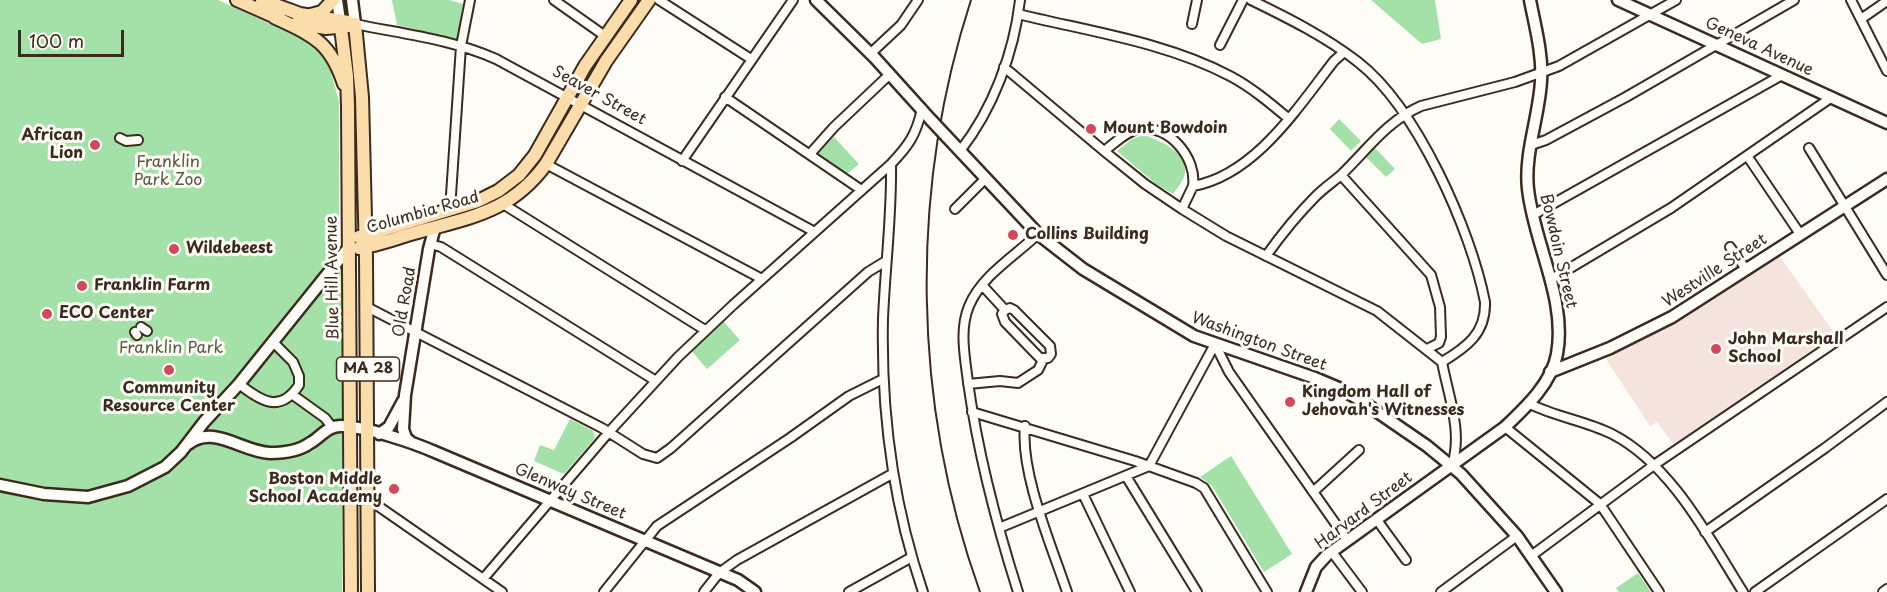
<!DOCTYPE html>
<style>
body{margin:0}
#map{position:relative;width:1887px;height:592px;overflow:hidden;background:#fdfcf7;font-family:"Playpen Sans",sans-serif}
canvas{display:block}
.scale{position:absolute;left:18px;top:30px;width:106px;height:27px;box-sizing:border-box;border:3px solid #3b2a1e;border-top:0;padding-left:8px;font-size:18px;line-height:21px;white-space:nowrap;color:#3b2a1e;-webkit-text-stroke:4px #fdfcf7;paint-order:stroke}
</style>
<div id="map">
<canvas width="1887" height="592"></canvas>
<div class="scale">100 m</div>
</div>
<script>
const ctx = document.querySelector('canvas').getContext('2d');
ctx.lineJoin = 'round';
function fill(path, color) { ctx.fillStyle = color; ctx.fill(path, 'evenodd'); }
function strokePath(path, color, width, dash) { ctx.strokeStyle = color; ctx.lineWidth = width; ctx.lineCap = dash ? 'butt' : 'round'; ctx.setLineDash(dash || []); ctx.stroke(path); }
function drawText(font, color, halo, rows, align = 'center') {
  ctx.font = font + ' "Playpen Sans",sans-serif'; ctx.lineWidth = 6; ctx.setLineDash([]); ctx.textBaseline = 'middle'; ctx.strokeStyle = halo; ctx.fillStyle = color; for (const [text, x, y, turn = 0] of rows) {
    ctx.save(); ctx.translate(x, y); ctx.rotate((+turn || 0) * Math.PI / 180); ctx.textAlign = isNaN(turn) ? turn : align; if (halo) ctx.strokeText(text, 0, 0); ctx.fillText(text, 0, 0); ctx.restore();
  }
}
fill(new Path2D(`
 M1778 254 1835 334 1674 445 1657 422 1650 426 1604 356 1659 330Z`), '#f5e3dd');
fill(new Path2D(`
 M0 0H218L308 41 319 50 331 71 339 102V232L342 280 343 419 342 592H0Z
 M392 0H449L463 4 457 39 397 25Z
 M1371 0H1435L1441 39 1422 44Z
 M1339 119 1361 141 1351 151 1330 129Z
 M1144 135C1161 141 1192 154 1184 177 1182 183 1176 189 1173 194L1156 184 1117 151 1132 139Z
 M834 137 859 164 847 174 816 154Z
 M1374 147 1395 169 1386 177 1365 156Z
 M723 321 740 340 707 369 691 350Z
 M570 419 593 431 595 438 564 474 534 461 540 445 554 450Z
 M1231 456 1292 554 1264 572 1212 486 1200 477Z
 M1638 573 1651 592H1619L1616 588Z`), '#a4e1a8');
const street = new Path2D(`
 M554 0 605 36
 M659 0 751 59
 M1251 0C1288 18 1326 37 1358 62 1417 108 1471 230 1485 302 1486 333 1467 347 1442 362
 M1851 0 1887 71
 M1018 14C1087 31 1166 42 1230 76 1251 87 1270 103 1289 119
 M1861 19 1887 1
 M355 24C403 34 451 39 496 59L813 231
 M1192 24 1197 0
 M1220 45 1243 0
 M870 54 901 25 918 0
 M1004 67 1104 151 1145 184 1182 209 1226 236 1377 311 1442 362C1448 395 1463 432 1452 465
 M725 97 860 189
 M120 138 126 141 138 140
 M1531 145 1546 140 1626 97 1794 0
 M1809 148 1887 275
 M960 151C993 109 1014 53 1020 0
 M1104 151C1114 144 1126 131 1139 129 1169 124 1197 158 1193 186
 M810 154 834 127 889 75
 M1748 157 1800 234
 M682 161 793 0
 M546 164 762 279
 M891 164C892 216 885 268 883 319 881 412 893 504 923 592
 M1341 175 1431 275 1440 307 1441 337 1439 343 1427 349
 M503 204 705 330
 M955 209 985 179
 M1182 209 1193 186C1255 175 1298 107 1334 61L1344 52
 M450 210 461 46 470 0
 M1533 215 1782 75
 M430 244 441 247 656 381
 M1730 247 1746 269
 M1266 256C1281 235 1298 214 1316 196 1324 188 1333 182 1341 175 1367 150 1387 121 1421 106L1515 82 1559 66 1676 0
 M1550 280 1671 208 1832 97
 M982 285 1005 310 1002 314 1005 322 1037 355 1041 359 1048 358 1051 354 1050 346 1014 310 1010 308 1005 310
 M367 307 602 428 643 454 657 458 671 448 868 272 886 261
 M141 327 147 331
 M135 332 137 335
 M1215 344 1229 372 1347 540
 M239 384C261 401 280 414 299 385V376L293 362 273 342
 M968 384 1000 381 1018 383 1038 370 1044 358
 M293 395 325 418 332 427
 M1530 404C1556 417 1586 421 1612 434 1671 464 1709 538 1743 592
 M972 412 1135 461 1196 483 1204 488 1267 592
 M1025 426C1020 473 1052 547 1067 592
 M1505 427 1600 504 1659 592
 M1126 476 1197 592
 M1313 492 1359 450
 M1083 494 1130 592
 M352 497 378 506 502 592
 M1377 520 1406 560
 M999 528 1149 466 1215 344
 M1705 532 1825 448 1887 402
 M1332 552 1362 592
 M1531 556 1654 465 1887 307
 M483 579 609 432 678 357 733 305 891 164C909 145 916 135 922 109
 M604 592 657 526 790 438 849 396 883 379
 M704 592 719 573 737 560 892 474
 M849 592 912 557
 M1018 592C996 523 978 454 968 382 965 357 959 330 969 306 982 275 1015 256 1038 234
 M1441 592 1517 536
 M1755 592 1887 499
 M1883 592 1887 589`);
const secondary = new Path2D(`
 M337 0 340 20
 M352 0 355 24
 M816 0 875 58 931 120
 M1618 0 1887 123
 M946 136 1038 234 1083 269 1194 336 1315 378 1341 389 1360 400 1427 446 1461 474 1517 536 1556 592
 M1550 372 1610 348 1672 317 1887 179
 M379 434 389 427 403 401
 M412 443 406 438 403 429 405 395 429 249 435 227
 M188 444C214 424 242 452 270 453 284 453 299 451 310 443 321 437 328 425 342 426 367 427 412 442 435 452L738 580 755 592
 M0 485 44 494 88 497 128 486 165 467 181 452 204 422 239 384 350 246
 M1306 592 1316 567 1327 555 1505 427C1525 408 1552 383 1557 354 1567 299 1534 244 1528 189 1524 154 1539 117 1541 81 1543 55 1535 26 1530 0`);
const primary = new Path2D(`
 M237 0 280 19
 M262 0 300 14 348 22
 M310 15 322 12 333 0
 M274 17C312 35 330 41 344 84
 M340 20 347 76 348 106 351 592
 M297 23 326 28 348 26
 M355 24 362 97 366 258 368 592
 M359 237 478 201 498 191 519 175 535 155 585 66 631 0
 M359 248C379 245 399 237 418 232 471 217 511 212 546 164L606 61 649 0`);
strokePath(street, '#3b2a1e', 12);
strokePath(secondary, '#3b2a1e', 15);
strokePath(primary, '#3b2a1e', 16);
strokePath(street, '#fdfcf7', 8);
strokePath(secondary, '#fdfcf7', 10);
strokePath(primary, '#fbddab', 12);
strokePath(new Path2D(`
 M971 0C909 191 912 403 980 592`), '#3b2a1e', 2);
const secondaryBridge = new Path2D(`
 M931 120 946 136`);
strokePath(secondaryBridge, '#3b2a1e', 15, []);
strokePath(secondaryBridge, '#fdfcf7', 10);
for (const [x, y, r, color] of [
 [1091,129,6,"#d1495b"],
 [95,145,6,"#d1495b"],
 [1013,235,6,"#d1495b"],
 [174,249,6,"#d1495b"],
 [82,286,6,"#d1495b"],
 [47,314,6,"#d1495b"],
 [1716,349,6,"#d1495b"],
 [169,370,6,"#d1495b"],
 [1290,402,6,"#d1495b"],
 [394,489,6,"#d1495b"]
]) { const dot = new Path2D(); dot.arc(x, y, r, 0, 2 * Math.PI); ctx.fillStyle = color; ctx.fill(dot); strokePath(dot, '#fdfcf7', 2); }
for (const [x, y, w] of [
 [368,369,63]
]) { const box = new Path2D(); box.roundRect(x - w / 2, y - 12, w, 24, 4.5); ctx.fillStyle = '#fdfcf7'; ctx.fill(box); strokePath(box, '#3b2a1e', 1.5); }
drawText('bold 15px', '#3b2a1e', null, [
 ["MA 28",368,369]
]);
drawText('16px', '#3b2a1e', '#fdfcf7', [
 ["Geneva Avenue",1759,47,25],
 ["Seaver Street",599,96,29],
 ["Columbia Road",423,213,-16],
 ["Bowdoin Street",1558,251,77],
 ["Westville Street",1715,271,-33],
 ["Blue Hill Avenue",333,278,-91],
 ["Old Road",405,302,-80],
 ["Washington Street",1259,342,20],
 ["Glenway Street",570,492,23],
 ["Harvard Street",1364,511,-37]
]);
drawText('bold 16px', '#3b2a1e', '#fdfcf7', [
 ["Mount Bowdoin",1103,129],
 ["African",83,136,"right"],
 ["Lion",83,154,"right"],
 ["Collins Building",1025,235],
 ["Wildebeest",186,249],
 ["Franklin Farm",94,286],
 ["ECO Center",59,314],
 ["John Marshall",1728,340],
 ["School",1728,358],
 ["Community",169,389,"center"],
 ["Resource Center",169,407,"center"],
 ["Kingdom Hall of",1302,393],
 ["Jehovah's Witnesses",1302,411],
 ["Boston Middle",382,480,"right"],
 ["School Academy",382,498,"right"]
], 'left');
drawText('16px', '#555840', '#fdfcf7', [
 ["Franklin",168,163],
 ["Park Zoo",168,181],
 ["Franklin Park",171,349]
]);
</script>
